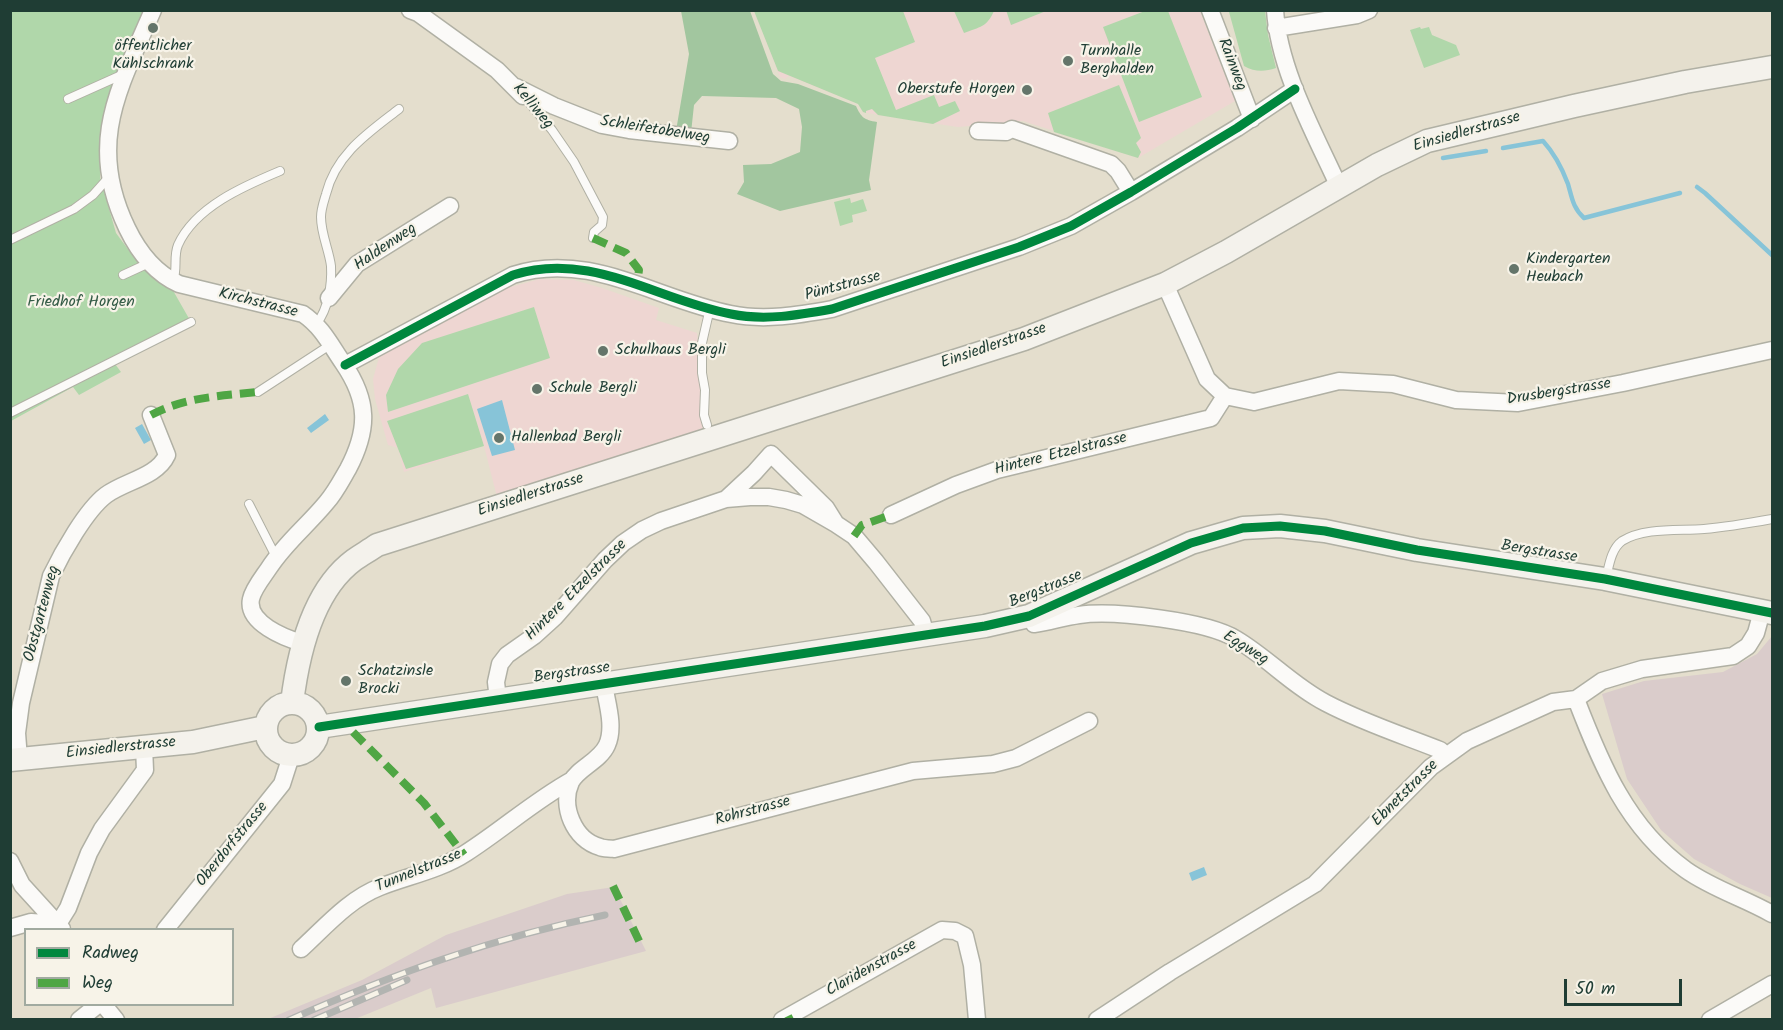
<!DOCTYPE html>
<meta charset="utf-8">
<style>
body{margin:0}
#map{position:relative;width:1783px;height:1030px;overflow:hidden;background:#e4decd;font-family:Kalam,sans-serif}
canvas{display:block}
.frame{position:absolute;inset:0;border:12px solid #1f3d34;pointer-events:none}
.legend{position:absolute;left:24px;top:928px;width:210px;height:78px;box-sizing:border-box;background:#f7f3e8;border:2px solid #a1aaa0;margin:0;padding:8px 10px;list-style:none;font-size:18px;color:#1f3d34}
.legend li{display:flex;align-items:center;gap:12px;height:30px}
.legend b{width:30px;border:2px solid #a1aaa0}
.scale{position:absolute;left:1564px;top:979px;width:118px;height:27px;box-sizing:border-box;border:3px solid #1f3d34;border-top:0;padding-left:8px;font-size:18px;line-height:21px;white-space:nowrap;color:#1f3d34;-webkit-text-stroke:4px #f7f3e8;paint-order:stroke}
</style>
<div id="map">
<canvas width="1783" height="1030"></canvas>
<div class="frame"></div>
<ul class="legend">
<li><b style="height:8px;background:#00873e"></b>Radweg</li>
<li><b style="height:8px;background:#4fa644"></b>Weg</li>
</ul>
<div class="scale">50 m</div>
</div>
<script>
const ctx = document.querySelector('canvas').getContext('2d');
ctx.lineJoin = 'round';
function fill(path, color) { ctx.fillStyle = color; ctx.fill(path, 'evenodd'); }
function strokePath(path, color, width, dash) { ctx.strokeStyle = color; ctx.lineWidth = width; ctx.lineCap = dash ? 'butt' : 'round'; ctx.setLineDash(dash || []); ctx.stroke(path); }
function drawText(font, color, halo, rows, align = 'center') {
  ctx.font = font + ' Kalam,sans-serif'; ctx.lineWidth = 4.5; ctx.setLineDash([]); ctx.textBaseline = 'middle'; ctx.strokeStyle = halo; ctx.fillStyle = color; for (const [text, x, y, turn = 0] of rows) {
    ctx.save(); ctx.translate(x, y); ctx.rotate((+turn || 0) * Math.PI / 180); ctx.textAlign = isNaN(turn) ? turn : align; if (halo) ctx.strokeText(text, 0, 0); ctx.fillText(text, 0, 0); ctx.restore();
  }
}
fill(new Path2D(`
 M754 11H1200L1235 101 1138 158 1023 121 958 127 878 115 863 112 858 104 789 76 785 79 780 77Z
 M540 279 574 280 602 288 659 308 656 320 697 333 704 426 699 434 497 497 484 446 404 472 398 448 388 445 375 399 373 379 380 354 507 288Z`), '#eed6d2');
fill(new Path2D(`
 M1772 636V898L1740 884 1694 859 1661 830 1627 779 1602 694 1644 681 1723 672 1757 654Z
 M614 887 646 951 436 1008 431 988 355 1019H268L362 980 446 935 567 894Z`), '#dacccb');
fill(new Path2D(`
 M1006 10H1046V11L1011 25Z
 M1234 10 1265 11 1268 35 1276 68C1264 72 1255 72 1244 66L1229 12Z
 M11 11H147L106 114 100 177 116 233 142 268 171 287 191 322 115 364 121 372 79 395 73 387 11 421Z
 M754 11H903L915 42 875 58 896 110 934 95 939 107 955 101 960 111 933 124 878 115 872 109 866 111V113L863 112 858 104 778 71Z
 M954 11H994C987 27 980 27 964 33Z
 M1145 11H1168L1202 97 1139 122 1103 27Z
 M1420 27 1421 29 1429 27 1432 35 1456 45 1460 55 1424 68 1410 30Z
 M1119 85 1141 138 1136 143 1141 152 1138 158 1054 132 1048 113Z
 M850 198 851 203 863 199 867 211 852 215 853 222 840 226 834 202Z
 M534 307 550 358 388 412 386 395 398 369 422 343Z
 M468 394 484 446 406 469 387 421Z`), '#b0d7aa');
fill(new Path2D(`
 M681 11H750L773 74 781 81 798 84 856 106C861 117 864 120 877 122L869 180 871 190 780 211 737 194 744 182 743 165 771 164 800 152 802 127 799 109 776 98 702 96 694 105 691 133 676 131 689 54Z`), '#a2c69f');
fill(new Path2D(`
 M502 400 515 450 492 456 477 409Z
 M325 414 329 420 311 433 307 428Z
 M142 424 151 440 144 444 135 428Z
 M1204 867 1207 875 1192 881 1189 873Z`), '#87c4d8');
strokePath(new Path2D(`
 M1503 148 1543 141C1554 153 1562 168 1568 184 1572 198 1573 208 1584 218L1680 193
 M1443 158 1486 151
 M1697 187 1705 193 1772 255`), '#87c4d8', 4.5);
const lane = new Path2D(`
 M68 99 126 73
 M526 99 552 130 574 162 603 217 602 225 594 232 593 238
 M10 240 74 209 93 195 110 176
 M123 275 149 263
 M173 281C178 269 173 257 178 245 195 207 244 186 280 171
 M317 323C328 309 332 285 331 266 329 250 321 234 321 217 321 209 324 201 326 194 336 154 368 133 399 109
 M258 392 330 345
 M10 413 191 322
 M707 425 704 415 705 390 702 373V343L710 308
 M249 504 273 551 278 555
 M1606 578C1609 566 1611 549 1622 541 1644 527 1679 531 1704 529 1727 527 1750 523 1772 519`);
const street = new Path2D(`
 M153 10C119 89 86 143 127 228 138 251 155 273 179 284L303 314C322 327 330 344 343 363 369 401 369 429 348 469 341 481 335 493 326 503 307 526 285 543 269 568 263 577 253 589 251 599 246 623 285 638 302 643
 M410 10 418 13 497 70 523 96
 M1210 10 1252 119
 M1275 10C1279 70 1314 132 1339 187
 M1276 28 1357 15 1369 10
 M516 87 554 106 602 125 629 130 729 141
 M978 131 1006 132 1012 129 1111 164 1118 171 1131 192
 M1165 284 1207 379 1225 396 1254 402 1339 381 1393 384 1456 400 1518 403 1623 383 1772 350
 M329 298 357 264 450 206
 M345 365 513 275C590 250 657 300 731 314 764 321 799 315 832 309L1019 247 1071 226 1131 192 1237 128 1295 89
 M726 499 754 473 771 454 826 508 836 524 854 536 876 562 922 621 926 635
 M891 515 956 485 997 470 1211 418 1225 396
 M1029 616 1034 624C1049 622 1064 617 1079 615 1114 610 1207 621 1236 639 1268 658 1293 686 1326 703 1362 722 1402 735 1440 750L1446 755
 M604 685C607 703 615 727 607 745 600 761 578 768 571 782 560 806 574 840 600 847 604 849 609 848 614 849L913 771 993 764 1016 758 1089 721
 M1576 699C1601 764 1627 828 1686 870 1713 889 1744 898 1772 914
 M498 700 496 682 500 664 507 655 534 636 555 617 605 560 623 543 642 530 661 521 726 499 750 497H769L786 500 803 505 836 524
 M19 759 17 733 21 703 51 576C62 553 86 510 106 495 125 481 157 477 167 455L151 415
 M10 861 22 885 62 929
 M10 928 31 922 58 924 68 908 89 853 102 829 145 770 144 747
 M165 930 282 784 291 756
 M301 949C325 927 349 899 380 887 408 876 440 870 466 853 502 830 534 801 572 780
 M103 1004 116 1020
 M79 1020 99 1004
 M782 1020 942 930 955 931 965 936 972 965 977 1020
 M1097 1020 1170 972 1315 884 1431 767 1467 741 1553 702 1576 699 1602 681 1642 669 1733 656 1748 646 1756 633 1762 611
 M1710 1020 1772 984`);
const secondary = new Path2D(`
 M266 729a26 26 0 1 1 52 0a26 26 0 1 1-52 0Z
 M292 703C298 654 312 591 354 560 361 555 370 550 377 545L1024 339 1165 284 1226 252 1377 165 1427 141 1574 106 1685 82 1772 67
 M319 727 985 626 1029 616 1191 543 1243 528 1280 526 1325 531 1417 550 1605 579 1772 613
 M10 760 193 742 265 727`);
strokePath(lane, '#b0b0a4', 10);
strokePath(street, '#b0b0a4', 19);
strokePath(secondary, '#b0b0a4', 25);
strokePath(lane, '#fbfaf8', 8);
strokePath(street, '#fbfaf8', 16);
strokePath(secondary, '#f4f2ec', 22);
const rail = new Path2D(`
 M289 1020C393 974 492 938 605 915
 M314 1020 407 980`);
strokePath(rail, '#b2b4b1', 7);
strokePath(rail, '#f7f3e8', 4.5, [14]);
strokePath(new Path2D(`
 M593 238 626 253 639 270 637 285
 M151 415C185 397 221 396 258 392
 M854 536 862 525 891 515
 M353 732 424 803 464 855
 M613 886 641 945
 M788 1016 790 1020`), '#4fa644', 8, [15, 8]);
strokePath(new Path2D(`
 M345 365 513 275C590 250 657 300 731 314 764 321 799 315 832 309L1019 247 1071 226 1131 192 1237 128 1295 89
 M319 727 985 626 1029 616 1191 543 1243 528 1280 526 1325 531 1417 550 1605 579 1772 613`), '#00873e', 9);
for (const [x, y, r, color] of [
 [153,28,6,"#64756a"],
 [1068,61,6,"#64756a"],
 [1027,90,6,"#64756a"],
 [1514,269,6,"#64756a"],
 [603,351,6,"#64756a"],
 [537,389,6,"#64756a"],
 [499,438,6,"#64756a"],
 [346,681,6,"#64756a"]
]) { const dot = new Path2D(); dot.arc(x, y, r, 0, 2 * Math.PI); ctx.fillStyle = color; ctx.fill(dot); strokePath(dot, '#f7f3e8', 2); }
drawText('16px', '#1f3d34', '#f7f3e8', [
 ["öffentlicher",153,47,"center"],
 ["Kühlschrank",153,65,"center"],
 ["Turnhalle",1080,52],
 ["Berghalden",1080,70],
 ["Oberstufe Horgen",1015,90,"right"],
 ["Kindergarten",1526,260],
 ["Heubach",1526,278],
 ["Schulhaus Bergli",615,351],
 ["Schule Bergli",549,389],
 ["Hallenbad Bergli",511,438],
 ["Schatzinsle",358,672],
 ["Brocki",358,690]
], 'left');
drawText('16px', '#1f3d34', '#f7f3e8', [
 ["Rainweg",1231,65,69],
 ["Kelliweg",532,107,50],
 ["Schleifetobelweg",655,131,9],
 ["Einsiedlerstrasse",1467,133,-16],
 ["Haldenweg",386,248,-34],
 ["Püntstrasse",843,287,-15],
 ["Kirchstrasse",258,304,14],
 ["Einsiedlerstrasse",994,347,-19],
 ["Drusbergstrasse",1559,393,-9],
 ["Hintere Etzelstrasse",1061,455,-14],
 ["Einsiedlerstrasse",531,496,-18],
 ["Bergstrasse",1539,553,9],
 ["Bergstrasse",1046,590,-22],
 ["Hintere Etzelstrasse",577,591,-45],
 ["Obstgartenweg",43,614,-75],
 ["Eggweg",1245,649,32],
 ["Bergstrasse",572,674,-8],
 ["Einsiedlerstrasse",121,749,-6],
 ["Ebnetstrasse",1406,794,-45],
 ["Rohrstrasse",753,812,-15],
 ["Oberdorfstrasse",233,845,-51],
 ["Tunnelstrasse",419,872,-22],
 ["Claridenstrasse",872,969,-29]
]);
drawText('16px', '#335b46', '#f7f3e8', [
 ["Friedhof Horgen",81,303]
]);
</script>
